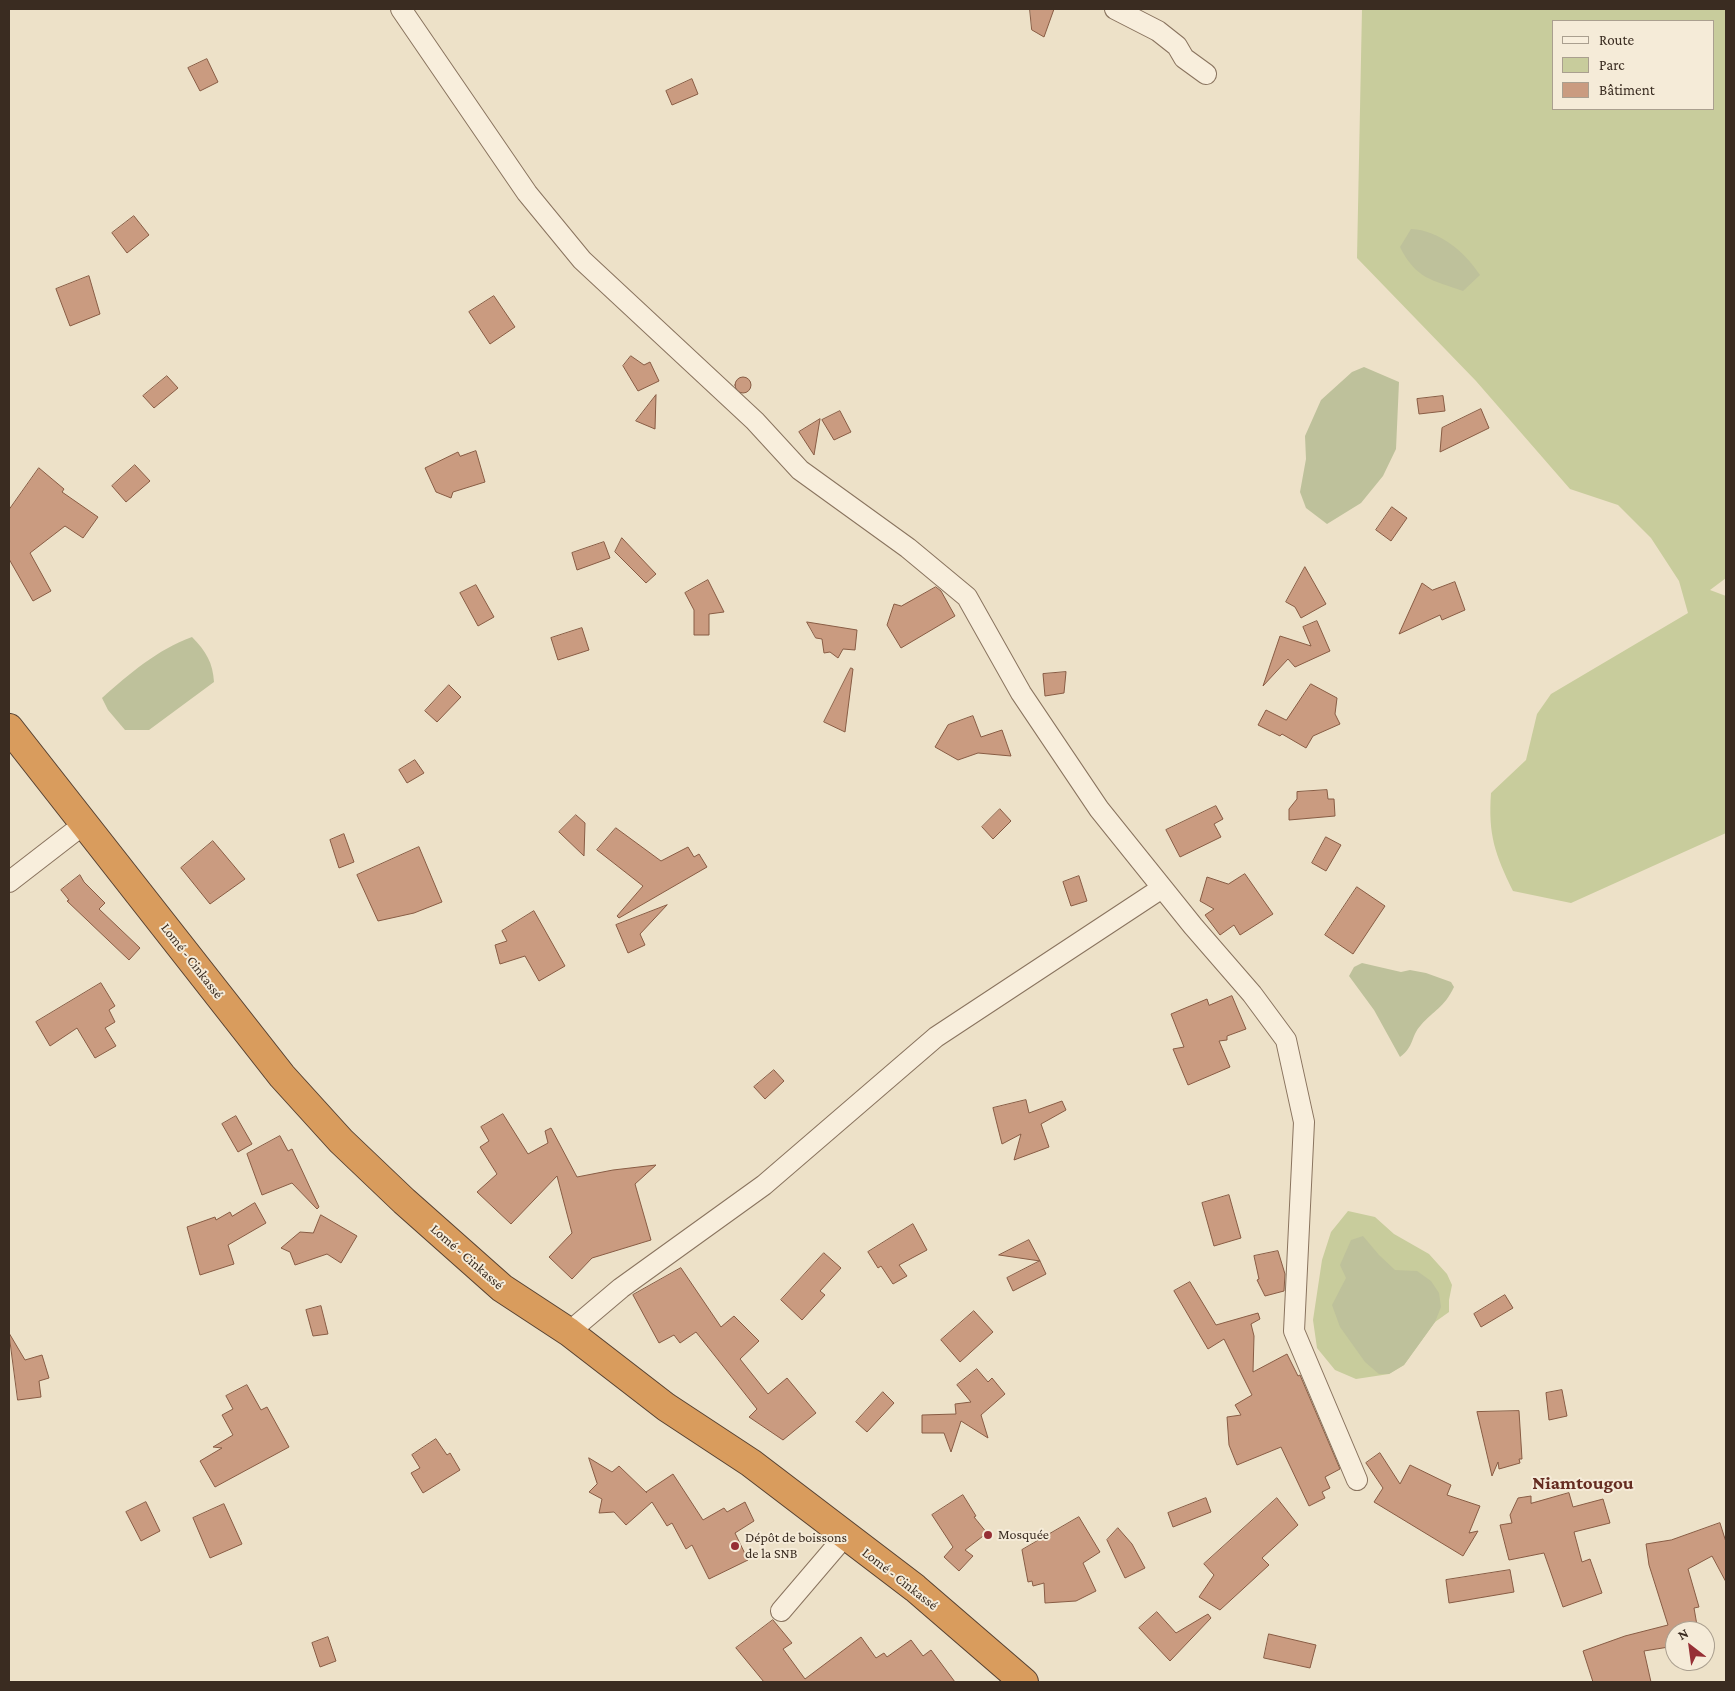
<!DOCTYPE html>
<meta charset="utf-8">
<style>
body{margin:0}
#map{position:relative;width:1735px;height:1691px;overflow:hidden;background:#ede1c8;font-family:"Crimson Pro",serif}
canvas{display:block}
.frame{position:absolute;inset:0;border:10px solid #3a2c21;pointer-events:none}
.legend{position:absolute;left:1552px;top:20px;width:162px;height:90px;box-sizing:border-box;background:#f5ebd8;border:1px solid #aa9f8f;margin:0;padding:6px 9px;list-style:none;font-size:15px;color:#3a2c21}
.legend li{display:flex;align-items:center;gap:10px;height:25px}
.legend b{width:25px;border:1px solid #aa9f8f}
.north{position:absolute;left:1665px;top:1621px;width:50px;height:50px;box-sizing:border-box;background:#f5ebd8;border:1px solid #aa9f8f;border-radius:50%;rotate:330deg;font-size:14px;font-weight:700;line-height:20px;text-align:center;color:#3a2c21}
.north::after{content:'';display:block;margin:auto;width:18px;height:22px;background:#962f35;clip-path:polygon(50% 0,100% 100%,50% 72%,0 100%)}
</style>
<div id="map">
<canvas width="1735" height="1691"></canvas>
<div class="frame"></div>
<ul class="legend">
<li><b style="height:6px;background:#f8eedc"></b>Route</li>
<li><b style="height:14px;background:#c8cc9c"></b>Parc</li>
<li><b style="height:14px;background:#ca9b80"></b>Bâtiment</li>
</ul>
<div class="north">N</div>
</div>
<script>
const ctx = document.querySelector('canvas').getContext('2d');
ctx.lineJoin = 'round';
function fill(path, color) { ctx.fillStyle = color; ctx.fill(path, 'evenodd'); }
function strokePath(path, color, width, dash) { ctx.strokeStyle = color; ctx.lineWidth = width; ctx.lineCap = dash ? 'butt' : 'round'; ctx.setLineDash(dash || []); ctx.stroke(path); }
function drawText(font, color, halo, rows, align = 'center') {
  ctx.font = font + ' "Crimson Pro",serif'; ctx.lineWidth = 4; ctx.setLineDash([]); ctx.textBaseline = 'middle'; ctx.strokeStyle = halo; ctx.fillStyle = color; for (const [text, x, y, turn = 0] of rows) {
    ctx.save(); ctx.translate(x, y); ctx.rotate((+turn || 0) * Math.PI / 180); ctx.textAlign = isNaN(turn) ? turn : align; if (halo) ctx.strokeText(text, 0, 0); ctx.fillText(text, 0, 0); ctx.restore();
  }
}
fill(new Path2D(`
 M1362 9H1726V578L1710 590 1726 596V833L1571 903 1513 891C1495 854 1488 835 1491 793L1526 760 1537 714 1551 694 1688 613 1679 581 1651 538 1618 505 1570 489 1476 381 1357 258ZM1554 21H1714V109H1554Z
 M1348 1211 1375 1217 1394 1234 1429 1254 1447 1274 1452 1285 1449 1300V1312L1435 1322 1404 1365 1389 1374 1356 1379 1335 1370 1317 1348 1313 1320 1322 1260 1331 1232Z`), '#c8cc9c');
fill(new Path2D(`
 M1411 229C1439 230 1465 252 1480 275L1463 291C1432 280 1416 279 1400 247Z
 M1364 367 1399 382 1396 449 1383 476 1361 503 1327 524 1306 508 1300 492 1306 459 1305 436 1321 400 1352 372Z
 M192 637C206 651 213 663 214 682L149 730H125L108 710 102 698C130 673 157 650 192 637Z
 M1362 963 1401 972 1410 970 1426 973 1451 982 1454 987C1444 1008 1434 1010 1421 1025 1410 1037 1415 1046 1400 1057L1374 1010 1349 976 1354 967Z
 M1363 1236 1379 1255 1395 1270 1417 1271 1431 1281 1439 1293 1441 1307 1435 1322 1404 1365 1389 1374H1379L1365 1362 1340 1327 1332 1305 1346 1278 1340 1265 1351 1240Z`), '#bec19b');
const building = new Path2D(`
 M1030 9H1054L1044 37 1032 30Z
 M207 59 218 82 200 91 188 68Z
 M692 79 698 94 672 105 666 91Z
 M134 216 149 235 127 253 112 233Z
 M89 276 100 314 70 326 56 289Z
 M494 296 515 327 490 344 469 312Z
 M631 356 644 365 650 362 659 381 638 391 623 366Z
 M167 376 178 388 154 408 143 396Z
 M735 385a8 8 0 1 1 16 0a8 8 0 1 1-16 0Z
 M656 395 655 429 636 421Z
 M1443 396 1445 411 1419 414 1417 399Z
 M1481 409 1489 428 1440 452 1442 428Z
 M840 411 851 432 834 440 822 420Z
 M820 419 814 455 799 432Z
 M476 451 485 482 453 492 451 498 436 492 425 468 458 452 460 456Z
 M135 465 150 481 126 502 112 486Z
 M39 468 64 489 62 492 98 517 83 538 65 526 30 553 51 591 33 601 9 559V510Z
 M1392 507 1407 518 1391 541 1376 530Z
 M622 538 656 574 646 583 615 552Z
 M604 542 610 558 577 570 572 553Z
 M1305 567 1326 604 1301 618 1295 607 1286 602Z
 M708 580 724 612 709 614V635H694V610L685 593Z
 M1455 582 1465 610 1442 620 1440 615 1399 634 1422 583 1432 590Z
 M476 585 494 617 478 626 460 593Z
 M936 587 941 591 955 616 901 648 887 625 894 604 901 606Z
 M1317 621 1330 651 1295 667 1288 659 1263 686 1280 636 1311 646 1303 627Z
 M807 622 857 630 855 650 843 649 838 658 830 652 824 653 822 639 816 638Z
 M582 628 589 650 558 660 551 638Z
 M851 668 853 669 845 732 824 722Z
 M1066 672 1064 693 1045 696 1043 674Z
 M1311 684 1337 698 1335 714 1340 724 1313 736 1306 748 1282 734 1280 736 1258 725 1266 710 1286 720Z
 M449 685 461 697 437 722 425 711Z
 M973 716 981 737 1002 730 1011 756 978 753 958 760 935 747 948 725Z
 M415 760 424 773 407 783 399 770Z
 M1327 790 1328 799H1334L1335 816 1289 820V809L1297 799V792Z
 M1216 806 1223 819 1214 824 1221 837 1180 857 1166 830Z
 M1000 809 1011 821 993 839 982 827Z
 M576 815 585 823 584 856 559 832Z
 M616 828 661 861 688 847 694 857 699 854 707 867 619 918 617 916 643 886 597 850Z
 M344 834 354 862 339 868 330 840Z
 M1326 837 1341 845 1326 871 1312 863Z
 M213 841 245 879 210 904 181 868Z
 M419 847 442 902 414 913 378 921 357 875Z
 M1245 874 1273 914 1240 935 1234 925 1220 935 1205 915 1214 909 1200 901 1207 877 1228 884Z
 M80 875 84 882 105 903 99 909 140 948 129 960 67 901 69 900 61 890Z
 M1079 876 1087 901 1071 906 1063 882Z
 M1357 887 1385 906 1353 954 1325 935Z
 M667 905 640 934 645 945 628 953 616 925Z
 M534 911 565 966 539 981 525 956 500 964 495 945 507 941 502 931Z
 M101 983 115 1006 109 1010 115 1022 105 1028 116 1046 95 1058 77 1028 50 1046 36 1022Z
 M1232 996 1246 1029 1227 1036V1040L1219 1041 1230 1067 1188 1085 1173 1049 1184 1047 1171 1014 1207 999 1209 1005Z
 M774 1070 784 1081 765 1099 754 1087Z
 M1026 1100 1029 1113 1062 1101 1066 1110 1041 1124 1049 1147 1014 1160 1021 1134 1002 1144 993 1108Z
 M503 1114 528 1154 548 1143 545 1131 551 1128 577 1177 613 1170 656 1165 635 1184 651 1240 592 1258 572 1279 549 1257 572 1233 557 1176 511 1224 477 1192 497 1174 480 1147 489 1141 481 1127Z
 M236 1116 252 1144 238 1152 222 1124Z
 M280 1136 288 1151 292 1149 319 1207 317 1209 292 1183 262 1195 247 1154Z
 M1229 1195 1241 1238 1214 1246 1202 1203Z
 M255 1203 266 1223 228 1245 234 1264 200 1275 187 1227 215 1217 216 1220 230 1212 232 1216Z
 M321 1215 357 1236 341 1263 327 1254 295 1265 290 1252 281 1248 300 1232 313 1233Z
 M913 1224 927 1250 899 1265 907 1276 893 1284 881 1266 878 1268 868 1252Z
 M1029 1240 1040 1261 999 1255Z
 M1278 1251 1285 1274 1284 1291 1265 1296 1257 1280 1259 1279 1254 1256Z
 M824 1253 841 1268 820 1291 825 1295 802 1320 781 1300Z
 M1040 1261 1046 1274 1013 1291 1007 1278Z
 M681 1268 721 1327 734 1316 759 1341 740 1359 768 1394 787 1378 816 1413 783 1440 749 1417 757 1409 696 1332 680 1343 674 1335 659 1343 633 1295Z
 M1190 1282 1216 1325 1258 1313 1260 1319 1251 1324 1254 1336 1253 1372 1287 1354 1298 1376 1300 1375 1340 1469 1325 1477 1330 1488 1322 1492 1325 1498 1309 1506 1281 1447 1237 1465 1229 1445 1227 1417 1241 1415 1235 1405 1252 1395 1224 1339 1208 1349 1174 1291Z
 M1505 1295 1513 1308 1481 1327 1474 1314Z
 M321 1306 328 1334 313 1336 306 1310Z
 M974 1311 993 1332 960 1362 941 1340Z
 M9 1333 25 1360 42 1355 49 1378 39 1381 41 1397 18 1400Z
 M977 1369 988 1382 992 1378 1005 1394 981 1415 988 1438 961 1421 951 1452 944 1433H922V1415L956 1414 955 1404 971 1402 957 1385Z
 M247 1385 261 1410 267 1407 289 1447 215 1487 200 1461 222 1448 213 1447 233 1435 222 1415 233 1409 226 1396Z
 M1562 1390 1567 1416 1549 1420 1546 1393Z
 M883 1392 894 1403 867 1432 856 1422Z
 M1519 1411 1522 1459H1519L1520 1463 1499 1469 1498 1462 1492 1476 1477 1412Z
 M436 1439 447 1455 450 1453 460 1470 423 1493 411 1473 420 1468 412 1455Z
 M1380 1453 1400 1484 1410 1465 1451 1485 1447 1495 1480 1506 1469 1533 1478 1531 1463 1556 1374 1502 1383 1488 1366 1463Z
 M589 1458 612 1472 619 1466 647 1493 646 1492 673 1474 703 1520 724 1508 727 1512 745 1502 754 1521 735 1533 748 1560 709 1579 692 1545 686 1549 672 1523 667 1526 652 1502 626 1525 614 1512 599 1513 602 1499 589 1492 597 1484Z
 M1569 1493 1573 1507 1603 1499 1610 1523 1574 1532 1582 1562 1590 1559 1602 1593 1563 1607 1544 1553 1509 1560 1500 1525 1512 1523 1510 1515 1518 1498 1531 1496V1503Z
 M963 1495 976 1516 974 1517 987 1533 965 1550 973 1556 959 1571 944 1557 953 1547 932 1515Z
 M1206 1498 1211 1512 1173 1527 1168 1513Z
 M1277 1498 1298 1525 1262 1558 1269 1565 1220 1610 1199 1597 1214 1575 1204 1564Z
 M146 1502 160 1531 141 1541 126 1512Z
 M224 1504 242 1544 210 1558 193 1518Z
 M1079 1517 1100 1552 1083 1563 1096 1591 1076 1601 1045 1603 1044 1583 1033 1586 1032 1581 1028 1582 1022 1550Z
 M1720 1523 1726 1542V1582L1712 1556 1688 1569 1699 1607 1694 1608 1698 1631H1675V1646L1644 1651 1651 1682H1593L1583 1651 1625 1636 1668 1625 1649 1565 1646 1544 1671 1540Z
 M1118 1528 1132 1544 1145 1568 1125 1578 1107 1540Z
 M1510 1570 1514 1592 1449 1603 1446 1580Z
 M1157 1612 1176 1633 1208 1614 1211 1618 1170 1661 1139 1628Z
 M773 1620 792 1643 783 1649 805 1679 861 1637 876 1658 884 1653 887 1657 911 1640 923 1656 931 1650 955 1682H764L736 1648Z
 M1269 1634 1316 1645 1310 1668 1264 1658Z
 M328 1637 336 1661 320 1667 312 1643Z`);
fill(building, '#ca9b80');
strokePath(building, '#885c44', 1);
const minor = new Path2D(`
 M401 9 527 193 582 260 755 421 800 470 908 548 967 597 1021 693 1099 809 1193 926 1252 994 1286 1040 1304 1122 1294 1331 1357 1480
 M1115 9 1158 31 1177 46 1184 58 1206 74
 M9 882 84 824
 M569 1332 621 1288 764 1185 936 1037 1162 888
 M781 1611 845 1536`);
const highway = new Path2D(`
 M9 728 282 1076 341 1141 404 1201 502 1288 569 1332 666 1407 751 1463 915 1588 1024 1682`);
strokePath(minor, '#89735e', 22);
strokePath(highway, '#574131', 30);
strokePath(minor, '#f8eedc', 20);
strokePath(highway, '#d99c5d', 28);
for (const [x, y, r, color] of [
 [988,1535,5,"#962f35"],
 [735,1546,5,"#962f35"]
]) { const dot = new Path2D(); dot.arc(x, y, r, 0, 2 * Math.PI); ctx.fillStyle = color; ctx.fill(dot); strokePath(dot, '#f5ebd8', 2); }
drawText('14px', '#3a2c21', '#f5ebd8', [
 ["Lomé - Cinkassé",192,961,52],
 ["Lomé - Cinkassé",467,1257,41],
 ["Lomé - Cinkassé",900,1579,38]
]);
drawText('14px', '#3a2c21', '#f5ebd8', [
 ["Mosquée",998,1535],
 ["Dépôt de boissons",745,1538],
 ["de la SNB",745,1554]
], 'left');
drawText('bold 19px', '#652c21', '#f5ebd8', [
 ["Niamtougou",1583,1483]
]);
</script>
